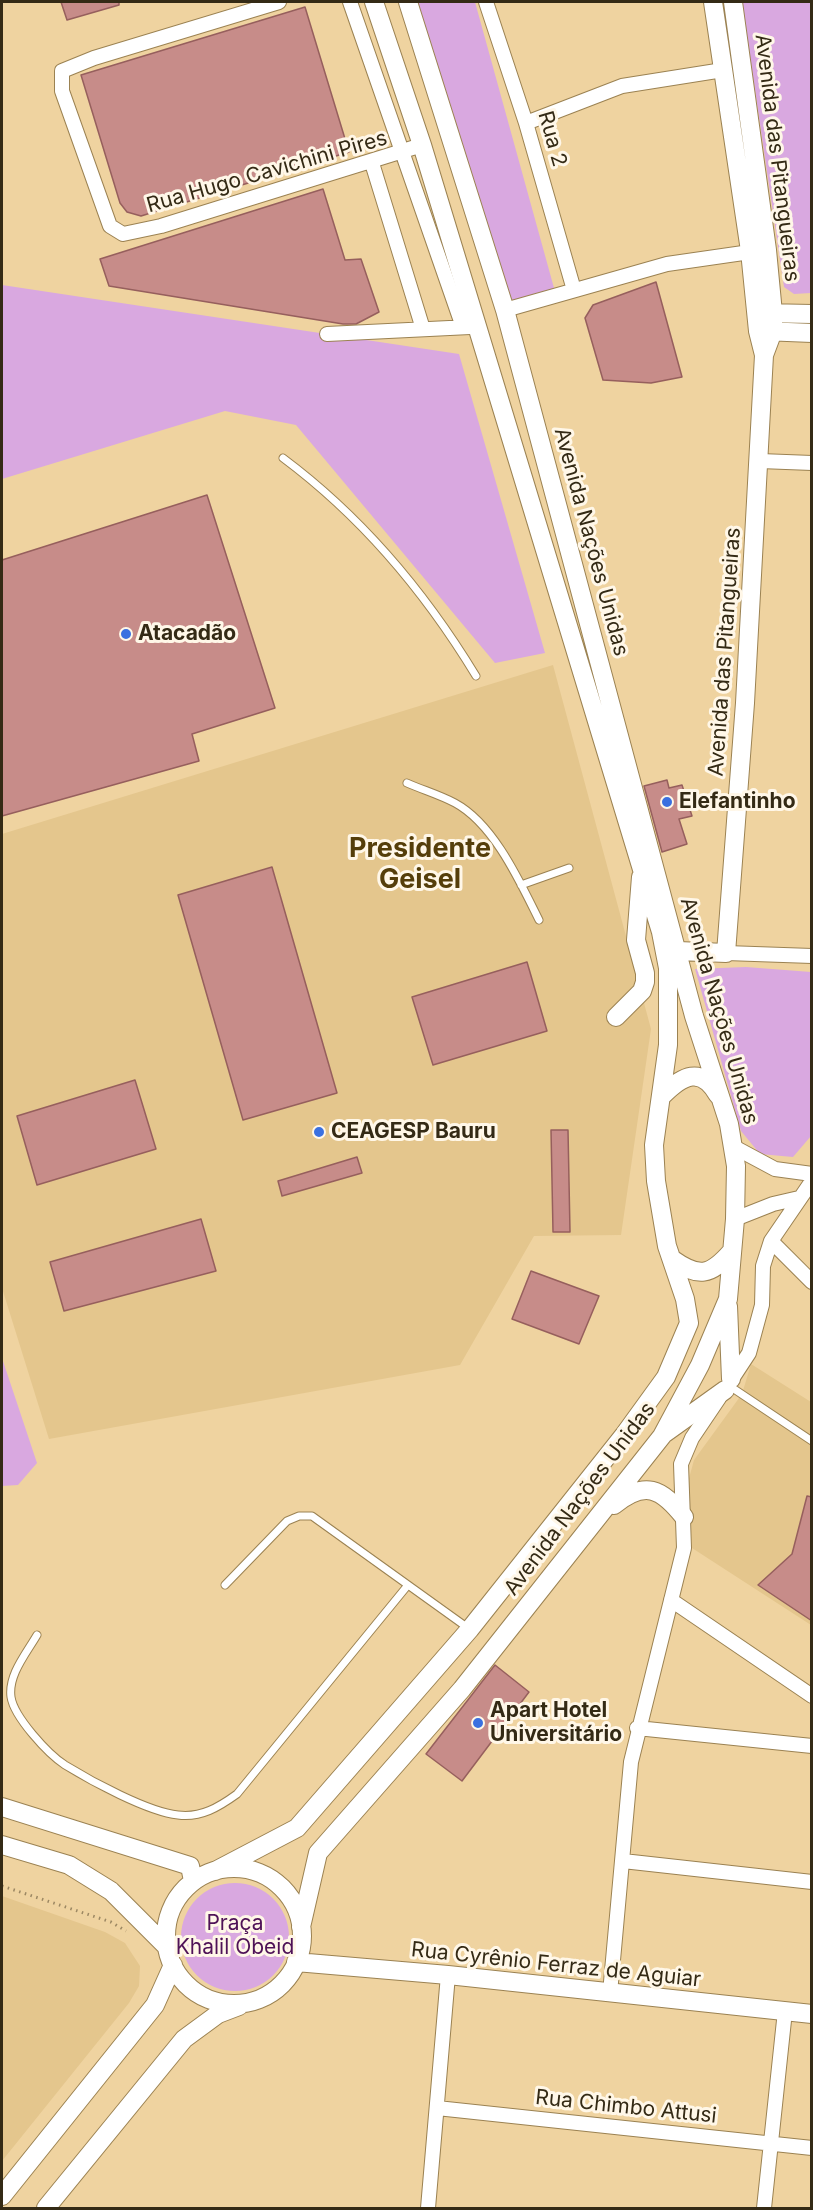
<!DOCTYPE html>
<meta charset="utf-8">
<style>
body{margin:0}
#map{position:relative;width:813px;height:2210px;overflow:hidden;background:#efd3a0;font-family:Inter,sans-serif}
canvas{display:block}
.frame{position:absolute;inset:0;border:3px solid #342a15;pointer-events:none}
</style>
<div id="map">
<canvas width="813" height="2210"></canvas>
<div class="frame"></div>
</div>
<script>
const ctx = document.querySelector('canvas').getContext('2d');
ctx.lineJoin = 'round';
function fill(path, color) { ctx.fillStyle = color; ctx.fill(path, 'evenodd'); }
function strokePath(path, color, width, dash) { ctx.strokeStyle = color; ctx.lineWidth = width; ctx.lineCap = dash ? 'butt' : 'round'; ctx.setLineDash(dash || []); ctx.stroke(path); }
function drawText(font, color, halo, rows, align = 'center') {
  ctx.font = font + ' Inter,sans-serif'; ctx.lineWidth = 6; ctx.setLineDash([]); ctx.textBaseline = 'middle'; ctx.strokeStyle = halo; ctx.fillStyle = color; for (const [text, x, y, turn = 0] of rows) {
    ctx.save(); ctx.translate(x, y); ctx.rotate((+turn || 0) * Math.PI / 180); ctx.textAlign = isNaN(turn) ? turn : align; if (halo) ctx.strokeText(text, 0, 0); ctx.fillText(text, 0, 0); ctx.restore();
  }
}
fill(new Path2D(`
 M553 665 651 1029 621 1235 534 1236 460 1365 49 1439 2 1288V834Z
 M751 1364 811 1402V1625L692 1548 688 1482 694 1460 742 1394Z
 M2 1896 105 1932 125 1943 140 1966 139 1986 129 2003 2 2161Z`), '#e4c68d');
fill(new Path2D(`
 M413 2H475L554 288 509 305Z
 M742 2H811V293L794 294 784 287Z
 M2 285 459 354 545 653 495 663 296 425 225 411 2 479Z
 M746 967 811 972V1136L793 1157 760 1154 741 1131 695 969Z
 M2 1358 37 1463 18 1485 2 1486Z
 M181 1937a54 54 0 1 1 108 0a54 54 0 1 1-108 0Z`), '#d9a8e0');
const building = new Path2D(`
 M61 2H119V5L67 20Z
 M305 7 349 152 141 216 127 212 120 203 81 75Z
 M323 189 345 260 361 259 379 312 356 324H343L109 286 100 259Z
 M656 282 682 377 651 383 603 380 585 318 593 305Z
 M207 495 275 708 192 734 199 761 2 816V560Z
 M667 780 669 788 682 785 692 816 679 819 687 844 662 852 644 786Z
 M272 867 337 1093 243 1120 178 895Z
 M527 962 547 1031 433 1065 412 997Z
 M135 1080 156 1149 37 1185 17 1116Z
 M551 1130H568L570 1232H553Z
 M357 1157 362 1173 282 1196 278 1181Z
 M201 1219 216 1271 64 1311 50 1262Z
 M531 1271 599 1296 579 1344 512 1319Z
 M807 1496 812 1497V1621L758 1585 792 1554Z
 M495 1665 529 1692 462 1781 426 1754Z`);
fill(building, '#c78c89');
strokePath(building, '#965f5d', 1.5);
const lane = new Path2D(`
 M283 458C362 517 425 592 476 676
 M407 783C423 790 440 795 455 803 494 824 520 882 539 920
 M521 885 569 868
 M728 1385 812 1441
 M225 1585 287 1521 299 1516H312L468 1628
 M37 1635C26 1654 8 1675 11 1697 14 1717 48 1754 65 1765 91 1781 148 1812 178 1815 201 1818 219 1807 237 1794L408 1585`);
const street = new Path2D(`
 M279 2 94 58 62 71V91L110 226 123 234 161 226 422 145
 M350 2 463 327
 M486 2 526 123 574 290
 M526 123 622 86 723 70
 M372 163 423 329
 M505 310 667 264 757 251
 M327 334 470 327
 M760 461 812 463
 M726 953 812 956
 M734 1147 775 1169 812 1174
 M735 1219 773 1204 799 1198
 M771 1241 812 1282
 M730 1382 749 1353 762 1305 763 1266 771 1241 812 1181
 M671 1600 812 1696
 M637 1728 812 1746
 M623 1861 812 1882
 M610 1993 631 1762 684 1548 681 1464 692 1438 719 1398
 M437 2108 812 2148
 M428 2208 448 1975
 M764 2208 785 2011`);
const secondary = new Path2D(`
 M733 2 767 250 773 313V331L764 355
 M762 313 812 314
 M763 331 812 333
 M678 951 726 953 745 703 764 355 758 331 750 251 713 2
 M616 1017 642 991 645 982V973L636 940 641 877
 M663 1095C682 1076 701 1065 718 1095
 M672 1259C699 1278 710 1276 731 1252
 M728 1306 731 1379
 M665 1433 725 1390
 M614 1505C645 1480 661 1488 684 1517
 M2 1807 190 1866 193 1881
 M2 1845 69 1865 111 1891 167 1947
 M166 1936a68 68 0 1 1 136 0a68 68 0 1 1-136 0Z
 M215 1871 297 1828 470 1629 624 1435 666 1377 689 1323 685 1299 667 1246 656 1181 654 1145 668 1045V968L661 932 422 145 374 2
 M301 1927 318 1853 462 1689 662 1436 700 1365 728 1299 735 1219 736 1166 729 1124 694 1016 505 310 408 2
 M296 1962 448 1975 812 2014
 M2 2196 155 2005 173 1965
 M46 2208 184 2039 218 2014 239 2006`);
strokePath(lane, '#9b8252', 9);
strokePath(street, '#9b8252', 16);
strokePath(secondary, '#9b8252', 20);
strokePath(new Path2D(`
 M2 1886 111 1922 126 1931`), '#9c8863', 3, [1.5, 4.5]);
strokePath(lane, '#fff', 7);
strokePath(street, '#fff', 14);
strokePath(secondary, '#fff', 18);
for (const [x, y, r, color] of [
 [126,634,6,"#3a70e0"],
 [667,802,6,"#3a70e0"],
 [319,1132,6,"#3a70e0"],
 [478,1723,6,"#3a70e0"]
]) { const dot = new Path2D(); dot.arc(x, y, r, 0, 2 * Math.PI); ctx.fillStyle = color; ctx.fill(dot); strokePath(dot, '#fff7e8', 2); }
drawText('21px', '#342a15', '#fff7e8', [
 ["Rua 2",552,139,74],
 ["Avenida das Pitangueiras",777,158,83],
 ["Rua Hugo Cavichini Pires",267,172,-16],
 ["Avenida Nações Unidas",591,542,75],
 ["Avenida das Pitangueiras",725,652,-86],
 ["Avenida Nações Unidas",719,1011,74],
 ["Avenida Nações Unidas",580,1499,-53],
 ["Rua Cyrênio Ferraz de Aguiar",556,1965,6],
 ["Rua Chimbo Attusi",626,2107,6]
]);
drawText('bold 21px', '#342a15', '#fff7e8', [
 ["Atacadão",138,634],
 ["Elefantinho",679,802],
 ["CEAGESP Bauru",331,1132],
 ["Apart Hotel",490,1711],
 ["Universitário",490,1735]
], 'left');
drawText('21px', '#4f1257', '#fff7e8', [
 ["Praça",235,1924],
 ["Khalil Obeid",235,1948]
]);
drawText('bold 27px', '#553e0a', '#fff7e8', [
 ["Presidente",420,849],
 ["Geisel",420,880]
]);
</script>
